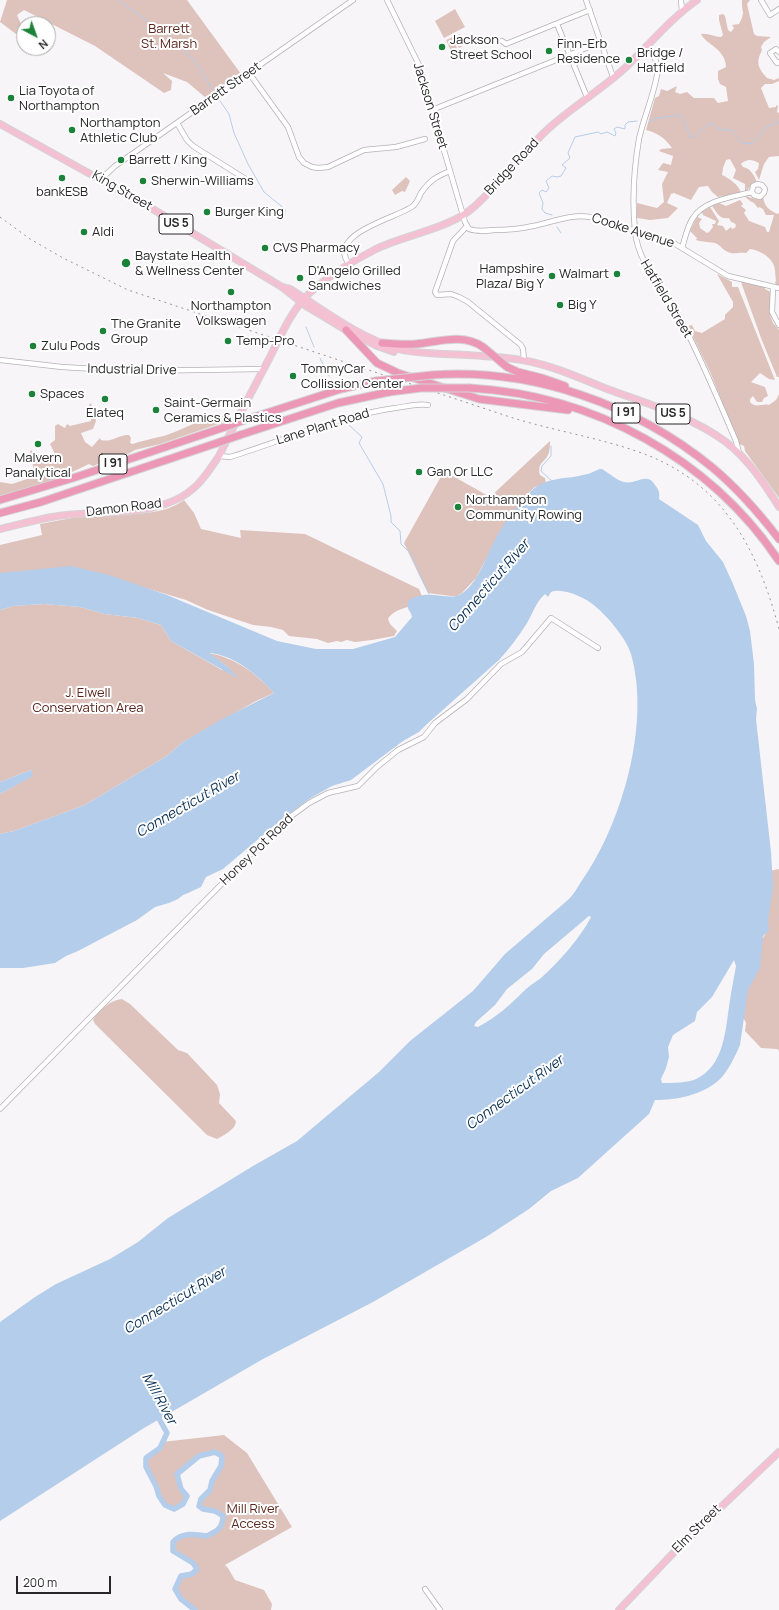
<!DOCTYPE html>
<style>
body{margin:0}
#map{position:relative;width:779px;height:1610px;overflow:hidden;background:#f8f5f8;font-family:Manrope,sans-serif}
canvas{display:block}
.north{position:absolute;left:16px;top:16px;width:40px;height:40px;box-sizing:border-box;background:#fff;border:1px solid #a9a9a9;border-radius:50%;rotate:139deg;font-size:11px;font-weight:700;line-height:16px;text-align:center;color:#282728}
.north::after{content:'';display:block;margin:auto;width:14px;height:18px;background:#1b8339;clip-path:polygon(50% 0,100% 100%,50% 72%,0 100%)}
.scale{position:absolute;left:16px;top:1576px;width:95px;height:18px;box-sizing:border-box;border:2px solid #282728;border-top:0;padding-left:5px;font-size:12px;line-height:14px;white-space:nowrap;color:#282728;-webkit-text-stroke:3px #fff;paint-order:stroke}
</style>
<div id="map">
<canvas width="779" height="1610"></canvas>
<div class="north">N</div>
<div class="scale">200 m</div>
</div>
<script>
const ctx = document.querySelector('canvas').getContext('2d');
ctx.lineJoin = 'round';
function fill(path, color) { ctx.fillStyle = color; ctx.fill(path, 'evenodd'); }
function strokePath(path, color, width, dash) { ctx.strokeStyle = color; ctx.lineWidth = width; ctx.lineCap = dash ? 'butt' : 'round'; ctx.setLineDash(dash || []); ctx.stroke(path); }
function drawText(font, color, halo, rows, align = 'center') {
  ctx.font = font + ' Manrope,sans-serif'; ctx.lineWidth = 4; ctx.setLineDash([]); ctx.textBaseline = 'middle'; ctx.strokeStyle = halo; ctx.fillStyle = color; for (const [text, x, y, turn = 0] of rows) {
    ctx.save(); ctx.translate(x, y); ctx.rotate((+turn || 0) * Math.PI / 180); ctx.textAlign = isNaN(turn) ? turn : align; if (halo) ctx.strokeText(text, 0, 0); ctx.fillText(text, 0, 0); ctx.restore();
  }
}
fill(new Path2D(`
 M7 0H187L241 74 206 98 187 82 163 73 172 81 171 90 164 93 95 46 24 10 17 15 24 31V40L0 22Z
 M742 0H750L747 4 754 34 757 36 771 37 764 42 761 47 762 50C756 62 757 67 767 78L774 80 779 78V81L772 84H765L761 88 769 108 776 107V105L778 106 777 112 779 113V156L769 157 764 164 759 180 755 172 758 169 759 163C752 160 748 158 741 164L743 167C750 168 754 175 757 182L752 183 750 187 745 192V184L733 178 736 170 730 159 726 160 723 168 722 175C729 178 739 185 741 193L718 197 712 192 708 186 699 187 691 200 674 193 671 194 667 203 678 208 668 218 650 220 637 218V203L657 208 664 202 662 184 668 172 658 170 663 163 671 165 673 156 659 151 661 149 672 148C665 138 658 133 646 130L655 98 659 96 661 89 667 91 677 86 675 92 680 94 687 92 694 98H714L718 103 728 101 726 87 720 84 718 79V71L726 67C725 48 706 45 701 34 708 33 714 37 721 37L723 35 719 20V15L723 14 725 16 728 30 731 32 734 28 732 25 739 24 742 18 743 13 742 6Z
 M455 9 465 27 444 38 435 21Z
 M460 34 465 45 459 48 454 37Z
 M453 37 457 48 451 51 446 40Z
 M406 177 410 181 405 192 402 191 395 195 392 190Z
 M744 196 757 199 763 197C765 207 768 209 777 214L779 213V287L776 285 775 282 776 281C775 275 776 267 772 262 768 255 758 250 750 249L746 253C740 252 736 254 731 253 724 252 721 245 715 243 712 242 702 242 696 240L697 238 690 231 697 217 702 219 699 223 700 228 707 233 709 232 713 227 712 224H715L716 221 703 215 702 212 710 207 719 221 717 225 723 226 726 231 731 227 732 229 735 228 736 225 734 223 731 222 729 218C719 220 717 212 712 206L719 203 726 206 740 200 743 204 741 206 746 210 744 213 749 221 765 227 767 232H769L774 215H766L763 209 759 207 758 208 754 203 750 201Z
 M717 274 732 282V287H738L775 380 769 379 760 373 751 382 765 387 768 396 764 398 762 402H757L753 396 750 399V402C756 409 762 403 769 405L776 400 779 394V498L745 451 744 446 739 444 711 374 688 326 692 325 695 331 702 333 725 319V315L733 307V302Z
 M741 282 765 287V289L771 292 770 315 773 323 779 330V377H777L761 338Z
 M91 403 96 421 93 429 81 433 85 442 92 447 100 438 101 440C111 443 120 434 129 435L131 438 130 443 133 444C146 439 160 438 172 433 189 427 205 416 223 416L225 418 224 422 218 424 160 444 135 450 128 454H124L93 466 89 464C60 479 31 488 0 497V482L12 484 36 476 34 471 30 451 31 450 40 459 44 461 50 462 56 456 50 444 55 440V426L58 424 65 428 67 424 70 426 91 421 89 405Z
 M550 441C550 445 550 451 548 455 544 463 537 463 540 475L545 478 546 483 535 487 526 495 503 527 476 578 462 593 457 596H451L428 593 419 575 404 543 444 471 490 497Z
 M184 500 194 513 201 529 241 538 240 530 305 534 419 589 425 603C413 606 394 608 388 619L390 624 397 631 394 636 372 640 355 642 347 640 341 642 337 641 328 643 317 639 289 636 283 630 271 627 253 625 208 610 186 600 139 586 49 571H32L0 578V545L42 535 40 524C57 521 74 517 92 515 122 512 158 519 184 500Z
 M44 604 80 607 105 614 138 618 161 625 171 641 222 670 228 667 208 653C234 657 256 673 274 693L256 701 183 742 167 756 85 805 14 831 0 834V794L32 776 31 770 0 782V610L13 606Z
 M779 869V1051L777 1049 761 1048 745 1031 746 1023 744 1019V994L756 949 766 933 769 871Z
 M122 999 130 1004 178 1050 187 1053 217 1085 220 1094 219 1103 236 1121C236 1129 224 1135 217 1139L207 1135 95 1024 93 1020C98 1010 111 1000 122 999Z
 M224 1435 247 1453 292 1527 225 1565 228 1568 235 1580 264 1590 272 1604 271 1610H195L181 1599 175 1589 181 1576 192 1574 197 1569 193 1563 173 1551V1542C182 1531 195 1534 207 1536 217 1531 223 1528 223 1516L215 1511 203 1509 199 1506 201 1499 210 1490 212 1481 221 1466 222 1456 215 1452 199 1456 177 1474 181 1489 187 1496 183 1504 174 1509 165 1505 159 1496 156 1486 146 1467V1458L160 1448 162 1442Z`), '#dec2bc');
fill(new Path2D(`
 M600 469H602C609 473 616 480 624 482 636 485 647 471 655 485 659 490 660 493 659 499L698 525 706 541 723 562 733 584 746 616 750 631 754 664 755 700 757 709 756 719 771 852 773 886 768 921 769 930 763 936 760 968 748 990 740 1045C736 1055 727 1073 719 1080 702 1095 677 1100 655 1100L649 1114 578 1178 551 1191 529 1209 486 1237 373 1302 263 1359 144 1428 0 1521V1322L35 1297 56 1284 110 1259 138 1242 168 1218 253 1166 297 1141 379 1072 410 1041 473 991 505 954 569 899C574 894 577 888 581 882 622 824 651 724 631 654 626 638 608 617 595 606 586 598 563 587 551 592L548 597 545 594C536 602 533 613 527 623 519 636 509 649 499 660L427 724 419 732 403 741 351 780 332 786 309 799 281 820 223 869 206 877 201 887 188 893 183 895 178 899 169 903 155 907 137 920 78 951 66 956 55 963 23 968H0V834L14 831 85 805 167 756 183 742 222 719 274 693C258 675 234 655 209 653L228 667 239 679 171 641 161 625 138 618 105 614 80 607 44 604 13 606 0 610V573L71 566 109 575 167 595 277 641 316 649H353L395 637 412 617C411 610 406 611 408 601 428 587 449 602 461 594 478 584 486 556 495 540 502 525 525 493 539 485 553 477 568 479 583 475 590 474 594 471 600 469ZM589 916 591 917C581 937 558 963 541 978 536 982 530 985 526 989 511 1004 497 1017 478 1027L474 1026 476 1022 495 1005 507 989 532 969 544 954ZM734 960 736 966C733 982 730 998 728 1014 725 1037 721 1066 698 1078 690 1083 671 1083 662 1083L661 1079 666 1068 669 1057 668 1047 673 1035 695 1021 697 1012 712 997Z
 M31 770 33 776 0 794V782Z`), '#b4cdea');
strokePath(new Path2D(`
 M118 0 167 35 194 60 214 92
 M218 98 229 114 234 133 248 164 264 192 285 209V212
 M649 122 657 118 681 115 690 136 694 137 708 124H714L719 130H732L742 143 751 144 767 127 779 122
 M552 215 545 213 542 209 543 203 539 193 542 190 546 192 549 188 546 181 552 176 557 177 561 176 566 168 562 165 570 158 568 153 575 137 598 132 601 134 607 132 615 136 616 133 614 129 617 127 625 129V125L628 122 637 121
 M557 227 561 233
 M306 327 314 347
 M320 358 329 376
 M349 425 362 437 359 443 383 484 391 516V522L400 531 401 544 411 554 429 594
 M551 446V456L542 466 541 471 552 481`), '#b4cdea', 1);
strokePath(new Path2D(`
 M156 1413 167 1433 160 1448 146 1458V1467L156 1486 159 1496 165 1505 174 1509 183 1504 187 1496 181 1489 177 1474 199 1456 215 1452 222 1456 221 1466 212 1481 210 1490 201 1499 199 1506 203 1509 215 1511 223 1516C223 1528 217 1531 207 1536 195 1534 182 1532 173 1542V1551L193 1563 197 1569 192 1574 181 1576 175 1589 181 1599 195 1610`), '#b4cdea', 5.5);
const minor = new Path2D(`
 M387 0 419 65 465 222 469 229C477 232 486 231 494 230 507 230 520 229 533 226 553 222 570 214 590 217L672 242 728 276 779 288
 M586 0 613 77
 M681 0 682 11
 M761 0 770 15 779 9
 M557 24 587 97
 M502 41 506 44 590 10
 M646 46 655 58 658 69C655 93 644 116 639 139 634 168 632 201 635 231 638 265 665 289 680 318 701 358 718 399 736 441L739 453
 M779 52 776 49 770 53 777 63 779 62
 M249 73 288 127 299 157 304 163 312 167 318 168 328 167 364 150 396 147 425 139
 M432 110 601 42
 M177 123 187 140 193 146 244 178
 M101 179 115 166 353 0
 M467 226 453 241 435 292 437 295 451 294 459 297 468 302 521 345 523 349 524 360
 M682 248C685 238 687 227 693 218 704 200 733 197 752 192L754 195 760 197 764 193 765 189 762 185 757 184 753 186 752 192
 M349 264C326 233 398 218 413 206 417 203 419 197 421 193 429 181 437 176 450 171
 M773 288 772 312 779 325
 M0 360 62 367 130 371 264 369
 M219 456 230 457C285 440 338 416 395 408 406 407 418 403 428 405
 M0 1109 263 842 290 817 309 803 328 793 358 786 377 767 398 750 424 737 435 723 467 699 501 664 522 652 551 618 598 648
 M425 1589 440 1610`);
const major = new Path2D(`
 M0 124 146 205 282 287 306 306 346 330 377 346 394 352
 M282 287 290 289C325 311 358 337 398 349 413 353 428 353 443 354 467 355 492 356 515 359 548 363 579 378 610 390 649 404 692 417 726 442 748 459 764 483 779 507
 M0 529C22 524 44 517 66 515 108 510 164 518 197 485 206 476 212 466 219 456 235 423 252 391 269 359 279 339 289 316 303 300 319 281 354 260 376 249 407 234 450 229 475 206 501 183 522 153 548 129 572 107 601 90 625 68 649 45 670 19 697 0
 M619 1610 680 1546 779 1452`);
const highway = new Path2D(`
 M346 330 377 363 398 373 479 399 568 410
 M382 343C393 344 405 345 416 344 439 342 462 333 483 347
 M507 367 518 372 542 378 565 386
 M432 375C532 368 635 404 713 468 738 489 759 513 779 539
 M470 388C593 395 710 458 779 561
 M248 419 341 389 376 381
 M240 435 338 403 389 392
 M0 500 73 478 225 427
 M0 513 41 502 217 443`);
strokePath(minor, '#b4b2b5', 6);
strokePath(major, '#d4d4d4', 8);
strokePath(highway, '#d4d4d4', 9);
strokePath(minor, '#fff', 4.5);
strokePath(major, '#f4c1d3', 6);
strokePath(highway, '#ec97b6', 7);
strokePath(new Path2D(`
 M0 217 30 239 63 258 128 290 510 417C551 430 595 437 636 451 722 480 757 547 779 629`), '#979597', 1, [2, 4]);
const highwayBridge = new Path2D(`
 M483 347 507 367
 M376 381 432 375
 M389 392 421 388H470
 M225 427 248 419
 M217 443 240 435`);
strokePath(highwayBridge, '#d4d4d4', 9, []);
strokePath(highwayBridge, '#ec97b6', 7);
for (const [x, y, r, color] of [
 [442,47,4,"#1b8339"],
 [549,51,4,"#1b8339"],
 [629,60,4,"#1b8339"],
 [11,98,4,"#1b8339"],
 [72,130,4,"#1b8339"],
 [121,160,4,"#1b8339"],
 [62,178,4,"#1b8339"],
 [143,181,4,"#1b8339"],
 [207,212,4,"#1b8339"],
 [84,232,4,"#1b8339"],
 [265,248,4,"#1b8339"],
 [126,263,5,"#1b8339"],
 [617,274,4,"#1b8339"],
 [552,276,4,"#1b8339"],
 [300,278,4,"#1b8339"],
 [231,292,4,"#1b8339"],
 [560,305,4,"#1b8339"],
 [103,331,4,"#1b8339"],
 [228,341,4,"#1b8339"],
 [33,346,4,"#1b8339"],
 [293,376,4,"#1b8339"],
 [32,394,4,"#1b8339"],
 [105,399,4,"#1b8339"],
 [156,410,4,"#1b8339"],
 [38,444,4,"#1b8339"],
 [419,472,4,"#1b8339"],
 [458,507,4,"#1b8339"]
]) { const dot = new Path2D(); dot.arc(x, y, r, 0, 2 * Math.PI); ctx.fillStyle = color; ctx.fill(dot); strokePath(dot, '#fff', 1.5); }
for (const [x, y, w] of [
 [176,224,34],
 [626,413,28],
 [673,414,34],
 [113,464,28]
]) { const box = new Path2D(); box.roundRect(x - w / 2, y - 10, w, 20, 3); ctx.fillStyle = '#fff'; ctx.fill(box); strokePath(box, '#282728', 1); }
drawText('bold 12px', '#282728', null, [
 ["US 5",176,224],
 ["I 91",626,413],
 ["US 5",673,414],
 ["I 91",113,464]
]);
drawText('13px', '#58241b', '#fff', [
 ["Barrett",169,29],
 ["St. Marsh",169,44],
 ["J. Elwell",88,693],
 ["Conservation Area",88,708],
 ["Mill River",253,1509],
 ["Access",253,1524]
]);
drawText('13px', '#282728', '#fff', [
 ["Jackson",450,40],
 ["Street School",450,55],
 ["Finn-Erb",557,44],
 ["Residence",557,59],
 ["Bridge /",637,53],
 ["Hatfield",637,68],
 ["Lia Toyota of",19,91],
 ["Northampton",19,106],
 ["Northampton",80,123],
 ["Athletic Club",80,138],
 ["Barrett / King",129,160],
 ["Sherwin-Williams",151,181],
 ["bankESB",62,192,"center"],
 ["Burger King",215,212],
 ["Aldi",92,232],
 ["CVS Pharmacy",273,248],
 ["Baystate Health",135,256],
 ["& Wellness Center",135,271],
 ["Hampshire",544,269,"right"],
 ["Plaza/ Big Y",544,284,"right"],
 ["D'Angelo Grilled",308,271],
 ["Sandwiches",308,286],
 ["Walmart",609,274,"right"],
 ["Big Y",568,305],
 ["Northampton",231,306,"center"],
 ["Volkswagen",231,321,"center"],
 ["The Granite",111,324],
 ["Group",111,339],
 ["Temp-Pro",236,341],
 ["Zulu Pods",41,346],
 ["TommyCar",301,369],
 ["Collission Center",301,384],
 ["Spaces",40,394],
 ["Saint-Germain",164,403],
 ["Ceramics & Plastics",164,418],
 ["Elateq",105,413,"center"],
 ["Malvern",38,458,"center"],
 ["Panalytical",38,473,"center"],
 ["Gan Or LLC",427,472],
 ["Northampton",466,500],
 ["Community Rowing",466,515]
], 'left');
drawText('13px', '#282728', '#fff', [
 ["Barrett Street",226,89,-35],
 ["Jackson Street",430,106,73],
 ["Bridge Road",512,167,-47],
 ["King Street",122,191,30],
 ["Cooke Avenue",633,231,18],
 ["Hatfield Street",666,299,59],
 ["Industrial Drive",132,370,1],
 ["Lane Plant Road",323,427,-17],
 ["Damon Road",124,508,-7],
 ["Honey Pot Road",257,850,-44],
 ["Elm Street",697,1529,-45]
]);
drawText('italic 14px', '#092f54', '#fff', [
 ["Connecticut River",489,586,-49],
 ["Connecticut River",188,805,-30],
 ["Connecticut River",515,1093,-36],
 ["Connecticut River",175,1301,-31],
 ["Mill River",159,1399,61]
]);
</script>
